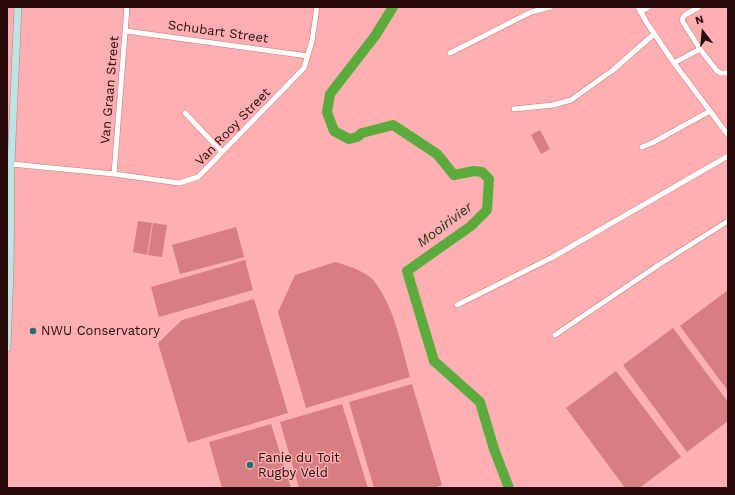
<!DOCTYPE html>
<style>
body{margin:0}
#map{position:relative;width:735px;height:495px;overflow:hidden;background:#ffafb1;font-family:"Work Sans",sans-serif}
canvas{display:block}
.frame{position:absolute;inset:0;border:8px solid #270b0d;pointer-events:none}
.north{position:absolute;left:683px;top:12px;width:40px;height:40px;-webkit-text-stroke:3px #ffafb1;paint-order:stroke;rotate:344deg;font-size:11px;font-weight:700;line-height:16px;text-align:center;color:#270b0d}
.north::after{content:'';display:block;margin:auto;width:14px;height:18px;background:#270b0d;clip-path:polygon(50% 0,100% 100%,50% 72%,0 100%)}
</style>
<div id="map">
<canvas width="735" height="495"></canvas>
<div class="frame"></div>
<div class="north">N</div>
</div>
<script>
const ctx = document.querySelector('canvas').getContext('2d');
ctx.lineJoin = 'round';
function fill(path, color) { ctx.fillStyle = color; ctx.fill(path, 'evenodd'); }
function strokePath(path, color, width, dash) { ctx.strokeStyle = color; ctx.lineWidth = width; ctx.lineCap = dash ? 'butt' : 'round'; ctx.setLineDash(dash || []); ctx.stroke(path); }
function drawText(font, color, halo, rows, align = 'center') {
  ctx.font = font + ' "Work Sans",sans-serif'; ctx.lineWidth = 3; ctx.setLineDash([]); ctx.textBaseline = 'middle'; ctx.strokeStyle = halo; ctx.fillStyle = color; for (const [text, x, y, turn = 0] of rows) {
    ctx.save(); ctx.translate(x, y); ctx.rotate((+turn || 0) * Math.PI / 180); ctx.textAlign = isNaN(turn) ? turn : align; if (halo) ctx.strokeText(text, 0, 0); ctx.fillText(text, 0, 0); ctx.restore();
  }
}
fill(new Path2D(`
 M540 130 550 149 541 154 531 135Z
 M138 221 152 223 147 255 133 252Z
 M153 223 167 225 162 257 148 255Z
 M236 227 244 257 180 274 172 245Z
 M245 260 253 290 159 317 151 287Z
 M335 262C346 265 367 272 374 281 395 308 401 345 410 377L306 408 278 312 295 275Z
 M728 290V391L680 326Z
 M254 299 288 413 188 443 158 343 182 320Z
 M673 328 728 402V421L687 452 623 365Z
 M616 371 681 457 639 488H625L566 408Z
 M412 384 442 485 433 488H374L349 402Z
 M342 404 368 488H299L280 422Z
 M271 424 291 488H222L209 442Z`), '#d67e81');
strokePath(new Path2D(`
 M393 7 375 36 330 94 327 112 334 131 349 139 357 137 362 133 393 125 437 154 454 175 474 171 482 172 489 179 487 210 471 226 407 271 434 361 480 402 494 449 509 488`), '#5bab3c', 10);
const minor = new Path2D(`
 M638 7 647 23 674 63 728 135
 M699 7 685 15 682 19 683 22 700 49 717 71 721 73H728
 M640 12 649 7
 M126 31 308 56
 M450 53 531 12 551 7
 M674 63 700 49
 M514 109 553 105 571 100 613 70 654 34
 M185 113 222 152
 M642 147 652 143 710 111
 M11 164 114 174 179 183 198 177 304 68 312 41 317 7
 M114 174 127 7
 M457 305 553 257 728 156
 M555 335 660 264 728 221`);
const secondary = new Path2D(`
 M7 348 10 271 11 164 18 7`);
strokePath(minor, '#c2787a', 6);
strokePath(secondary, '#c2787a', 8);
strokePath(minor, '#fff', 5);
strokePath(secondary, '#bbe4e5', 7);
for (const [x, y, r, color] of [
 [33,331,4,"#226e70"],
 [250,465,4,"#226e70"]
]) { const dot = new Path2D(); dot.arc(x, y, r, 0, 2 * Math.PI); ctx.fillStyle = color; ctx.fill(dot); strokePath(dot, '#ffafb1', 1.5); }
drawText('13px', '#270b0d', '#ffafb1', [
 ["Schubart Street",218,32,8],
 ["Van Graan Street",110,90,-85],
 ["Van Rooy Street",233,127,-46]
]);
drawText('13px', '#270b0d', '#ffafb1', [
 ["NWU Conservatory",41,331],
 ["Fanie du Toit",258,458],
 ["Rugby Veld",258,473]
], 'left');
drawText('italic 14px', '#153509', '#ffafb1', [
 ["Mooirivier",445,225,-37]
]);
</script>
